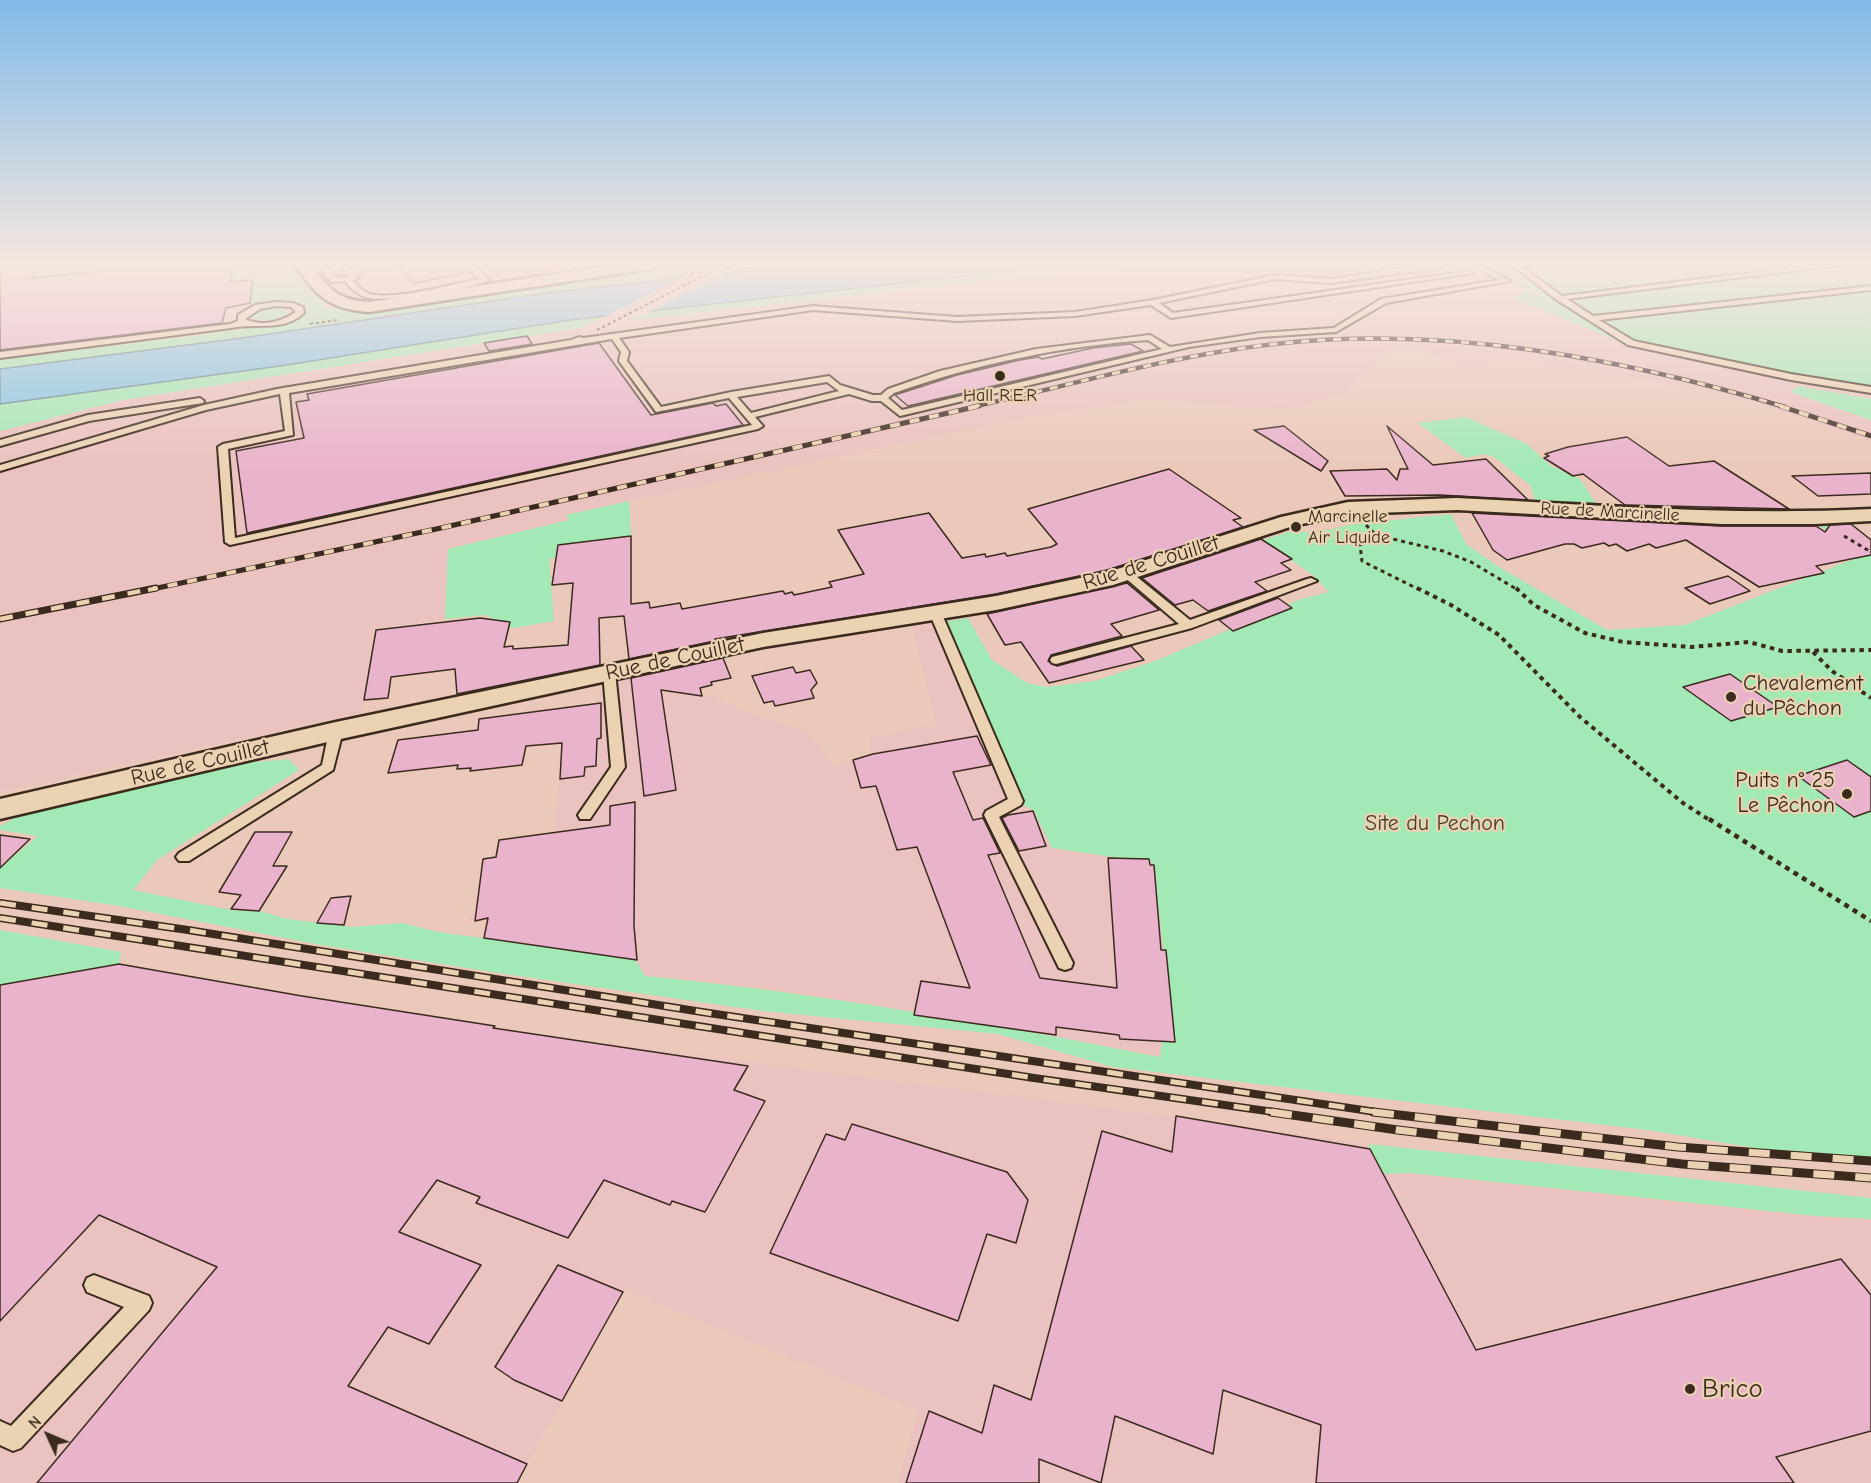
<!DOCTYPE html>
<meta charset="utf-8">
<style>
body{margin:0}
#map{position:relative;width:1871px;height:1483px;overflow:hidden;background:#eac9ba;font-family:"Comic Neue",sans-serif}
canvas{display:block}
.north{position:absolute;left:18px;top:1405px;width:60px;height:60px;-webkit-text-stroke:4px #ebd2b3;paint-order:stroke;rotate:314deg;font-size:16px;font-weight:700;line-height:24px;text-align:center;color:#3b2a1e}
.north::after{content:'';display:block;margin:auto;width:21px;height:27px;background:#3b2a1e;clip-path:polygon(50% 0,100% 100%,50% 72%,0 100%)}
</style>
<div id="map">
<canvas width="1871" height="1483"></canvas>
<div class="north">N</div>
</div>
<script>
const ctx = document.querySelector('canvas').getContext('2d');
ctx.lineJoin = 'round';
function fill(path, color) { ctx.fillStyle = color; ctx.fill(path, 'evenodd'); }
function strokePath(path, color, width, dash) { ctx.strokeStyle = color; ctx.lineWidth = width; ctx.lineCap = dash ? 'butt' : 'round'; ctx.setLineDash(dash || []); ctx.stroke(path); }
function drawText(font, color, halo, rows, align = 'center') {
  ctx.font = font + ' "Comic Neue",sans-serif'; ctx.lineWidth = 4.5; ctx.setLineDash([]); ctx.textBaseline = 'middle'; ctx.strokeStyle = halo; ctx.fillStyle = color; for (const [text, x, y, turn = 0] of rows) {
    ctx.save(); ctx.translate(x, y); ctx.rotate((+turn || 0) * Math.PI / 180); ctx.textAlign = isNaN(turn) ? turn : align; if (halo) ctx.strokeText(text, 0, 0); ctx.fillText(text, 0, 0); ctx.restore();
  }
}
fill(new Path2D(`
 M313 262H618L622 266 376 301H357L344 296Z
 M747 262H836L752 271Z
 M1154 262H1478L1527 291 1514 298 1623 344 1871 394V399L1798 386 1791 393 1871 420V441L1752 402 1704 390 1538 363H1498L1467 367 1448 364 1424 351 1391 349 1346 393 1287 409 1147 399 1024 418 567 514 569 520 448 549 445 619 373 629 362 712 0 792V431L123 400 614 323Z
 M943 622 1016 800 1034 811 1052 847 1153 863 1168 986 1160 1057 956 1018 754 987 645 976 484 938 487 918 467 923 474 908 489 904 482 871 484 859 497 858 499 840 554 832 560 770 599 766 596 726 597 704 603 682 658 673 662 693 713 697 752 714 806 731 834 765 869 755 871 737 937 725 912 627Z
 M119 964 496 1029 1157 1114 1368 1144 1380 1174 1410 1173 1806 1215 1871 1218V1483H898L918 1411 625 1290 517 1483H0V985Z`), '#eac2bf');
fill(new Path2D(`
 M48 262H125L113 264 110 269 36 278 44 264Z
 M231 262H291L327 308 354 311 629 273 684 262H747L752 271 553 292 242 338 0 369V360L272 326C285 323 301 321 307 308 297 294 260 302 244 304L249 281 226 283Z
 M1088 262H1154L632 320 651 311Z
 M1478 262H1871V394L1638 349 1513 298 1527 290Z
 M271 308H282L289 312C279 320 263 324 252 317L255 313Z
 M604 317 580 328 123 400 0 431V404L280 366 570 320Z
 M1798 386 1871 399V420L1790 392Z
 M1466 417 1527 444 1551 466 1580 479 1597 505 1535 500 1530 485 1494 457 1484 454 1466 458 1418 423Z
 M629 501 631 536 557 545 555 558 549 559 554 621 513 628 485 615 445 619 448 549 569 520 566 515Z
 M1451 514 1466 544 1499 567 1607 630 1685 625 1864 555 1815 523 1833 522 1871 545V1157L1803 1156 1648 1130 1113 1067 998 1034 763 1011 505 974 321 945 119 906 0 888V868L38 836 0 830V826L33 809 222 765 289 759 299 770 157 860 133 890 231 910 259 911 288 919 352 927 402 923 438 932 635 959 645 976C818 993 989 1023 1160 1057L1168 986 1153 863 1052 848 1034 811 1016 801 943 622 968 618 992 660 1027 683 1047 687 1095 681 1158 660 1301 599 1329 592 1314 576 1263 540 1292 531 1315 533 1355 524Z
 M0 930 121 952 119 964 0 985Z
 M1368 1144 1871 1198V1219L1816 1216 1410 1173 1380 1174Z`), '#a3e9b5');
const water = new Path2D(`
 M836 262H1088L570 320 280 366 0 404V369L242 338 553 292Z`);
fill(water, '#86c6e6');
strokePath(water, '#688896', 1.5);
fill(new Path2D(`
 M732 270 643 315 598 320 689 274Z`), '#eac9ba');
const building = new Path2D(`
 M127 262H235L230 282 253 280 250 303 226 308 222 323 0 350V270L39 266 32 278 111 270 114 264Z
 M392 262H460L469 272 415 283Z
 M527 336 532 344 489 351 484 343Z
 M599 343 651 415 713 403 716 406 726 404 743 425 247 533 236 451 304 438 296 402 309 400 307 394Z
 M1131 344 1143 351 908 406 895 395 957 375 1020 360 1038 357 1042 359 1093 348Z
 M1284 426 1328 461 1321 471 1254 430Z
 M1387 426 1433 465 1486 459 1528 500 1440 495 1345 496 1330 471 1387 469 1397 480 1400 469H1408Z
 M1627 437 1669 466 1714 461 1789 509 1625 505 1583 474 1573 476 1544 458 1549 456 1545 454 1568 447Z
 M1169 469 1241 518 1233 520 1243 527 1107 570 996 594 715 639V641L629 659 624 616 599 618 600 665 457 694 455 669 391 677 388 698 364 700 376 630 480 618 510 622 504 647 513 646V649L568 645 573 583 552 585 558 545 631 536V604L649 602 650 608 680 603 682 609 783 591 785 594 792 592 794 595 832 587 829 582 864 574 838 530 929 513 962 558 985 554 986 557 1005 553 1007 556 1051 547 1057 544 1028 509Z
 M1871 473V494L1818 496 1792 476Z
 M1472 513 1721 526H1816L1825 532 1830 525 1851 524 1871 540V555L1816 566 1824 573 1759 587 1686 540 1656 548 1649 544 1627 551 1616 544 1609 546 1604 543 1582 548 1574 544H1565L1507 560 1493 550Z
 M1261 539 1292 559 1281 563 1291 570 1255 582 1267 591 1208 611 1193 600 1175 605 1142 578Z
 M1728 576 1750 591 1710 604 1685 588Z
 M1127 583 1159 610 1111 624 1122 636 1051 655 1048 661 1057 666 1131 646 1144 660 1049 683 1021 642 1005 645 987 614Z
 M1278 598 1292 608 1233 631 1219 620Z
 M723 658 731 678 711 682 712 685 700 688 702 696 661 690 676 790 644 796 631 678Z
 M793 667 796 673 810 670 817 683 811 690 814 698 775 706 773 701 764 703 752 676Z
 M1730 674 1778 707 1731 721 1683 687Z
 M601 703V738L597 739 596 766 585 767 584 776 560 779 562 743 526 746 522 765 470 771 471 768 457 769 458 765 388 773 398 740 478 730 479 719Z
 M977 736 991 765 953 772 973 820 983 818 1000 853 988 855 1040 978 1117 988 1108 858 1149 859 1150 865H1154L1161 950H1166L1175 1042 1120 1039 1119 1035 1056 1027V1035L914 1015 921 981 970 988 917 847 897 850 876 786 861 788 853 760 873 754Z
 M1847 760 1871 777V811L1854 817 1798 776Z
 M635 802 634 926 637 960 484 938 488 918 475 921 483 859 496 857 499 840 610 825V806Z
 M1033 811 1046 846 1019 851 1002 818 1008 815Z
 M255 832H292L273 866H287L259 911 231 909 241 895 219 892Z
 M0 835 30 839 0 868Z
 M351 896 344 925 317 923 331 898Z
 M119 964 302 996 495 1026 493 1028 748 1066 734 1090 765 1101 705 1212 672 1201 670 1205 604 1180 568 1238 476 1203 480 1197 437 1180 399 1232 481 1265 429 1344 388 1327 348 1386 527 1464 517 1483H37L217 1267 99 1215 0 1321V985Z
 M1176 1116 1370 1149 1476 1350 1841 1259 1871 1295V1431L1776 1457 1794 1483H1316L1321 1425 1223 1390 1213 1454 1115 1416 1101 1483 1039 1459V1483H906L929 1411 982 1433 994 1385 1031 1400 1102 1131 1172 1152Z
 M852 1124 1007 1172 1028 1200 1016 1243 987 1234 958 1321 770 1253 826 1134 845 1140Z
 M558 1265 623 1292 562 1401 514 1380 495 1367Z`);
fill(building, '#e9b3cc');
strokePath(building, '#3b2a1e', 1.5);
const lane = new Path2D(`
 M0 262H13L0 266Z
 M316 262H323L336 278 350 276 339 262H346L359 278 352 280C357 285 361 290 367 293 389 302 454 284 479 279L462 262H470L489 280C473 289 387 302 368 298 358 295 351 289 345 281L331 282Z
 M1439 262H1447L1440 268 1331 283 1275 279 1159 303 1173 313 1469 271 1473 273 1171 318 1151 305 1075 316 957 321 813 310 619 338 629 352 627 361 661 407 731 392 829 376 840 385 873 395H881L888 389 940 371 1036 349 1150 335 1170 347 1260 333 1334 328 1381 299 1499 280 1467 262H1476L1510 281 1386 303 1336 332 1260 337 1189 347 900 416 881 401H872L849 394 755 417 763 426 758 429 230 545 225 542 218 447 223 444 285 431 280 394 206 410 0 471V465L204 405 277 389 571 340 579 337 583 338 813 306 957 317 1075 312 1153 300 1275 275 1331 279ZM612 339 621 352 619 361 656 412 729 398 752 425 235 538 228 449 293 435 289 393ZM1148 340 1162 349 902 410 888 398 894 393C976 364 1062 346 1148 340ZM827 382 839 391 751 413 737 397Z
 M1508 262H1516L1562 296 1840 262H1865L1567 299 1593 316 1871 286V290L1599 320 1634 341 1791 374 1871 387V393L1791 380 1628 345 1557 300Z
 M276 302 293 303 303 307 304 313C282 333 256 322 231 328L0 358V352L230 324 238 321V315L255 305ZM276 306 291 307 296 312C281 322 262 327 245 319L260 309Z
 M200 398 204 401 203 403 89 421 0 446V440L88 415Z
 M1127 571 1131 572 1190 620 1307 579 1311 578 1317 581 1192 628 1056 664 1052 663 1050 660 1052 657 1179 624 1123 576V572Z
 M935 608 941 612 1023 801 1021 805 999 817 1073 963 1071 968 1065 970 1059 968 984 815 986 811 1008 799 929 612Z
 M609 668 615 672 625 767 590 819H580L578 815 611 767 603 672Z
 M336 727 343 731 333 770 189 861H179L176 857 179 853 322 765 329 731Z
 M94 1275 149 1296 152 1303 149 1310 21 1448 13 1451 0 1445V1421L11 1426 124 1307 87 1292 84 1285 87 1278Z`);
const street = new Path2D(`
 M293 262H308C328 287 335 300 369 302L637 262H676L669 266 369 312C327 309 316 295 293 262Z
 M736 262 728 267 721 263V262Z
 M1457 498C1595 505 1733 516 1871 509V521L1815 524H1721L1457 510 1348 514 1293 526 1113 585 996 610 763 647 336 740 0 819V799L336 722 763 633 996 596 1108 572 1281 517 1348 502Z`);
strokePath(lane, '#3b2a1e', 4);
strokePath(street, '#3b2a1e', 5);
strokePath(new Path2D(`
 M744 268 802 262
 M691 273 702 262
 M679 275 716 271
 M310 324 338 320`), '#3b2a1e', 2, [3, 3]);
strokePath(new Path2D(`
 M1366 525 1376 535 1443 551 1471 562 1518 590
 M1376 535 1360 545 1362 561 1420 590
 M1844 536 1871 552`), '#3b2a1e', 3, [4, 4]);
strokePath(new Path2D(`
 M1417 588 1451 605 1499 635 1580 717 1683 803 1711 821
 M1516 588 1534 605 1585 633 1623 642 1691 647 1749 642 1782 651 1871 650
 M1813 652 1832 671 1871 698`), '#3b2a1e', 4, [4.5, 4.5]);
strokePath(new Path2D(`
 M1709 819 1871 921`), '#3b2a1e', 4.5, [5, 5]);
fill(lane, '#ebd2b3');
fill(street, '#ebd2b3');
const railFar4 = new Path2D(`
 M972 407C1071 385 1174 355 1275 344 1446 325 1621 358 1785 407`);
const railFar3 = new Path2D(`
 M1780 406 1871 436
 M148 590 441 528 979 406`);
const railFar2 = new Path2D(`
 M0 619 156 588`);
const railFar1 = new Path2D(`
 M0 903 188 930 702 1012 1383 1113
 M0 918 1034 1078 1281 1113`);
const rail = new Path2D(`
 M1271 1112 1398 1130 1682 1164 1871 1178
 M1373 1112 1678 1147 1871 1161`);
strokePath(railFar4, '#3b2a1e', 4.5);
strokePath(railFar3, '#3b2a1e', 5);
strokePath(railFar2, '#3b2a1e', 7);
strokePath(railFar1, '#3b2a1e', 8);
strokePath(rail, '#3b2a1e', 9);
strokePath(railFar4, '#ebd2b3', 3, [8]);
strokePath(railFar3, '#ebd2b3', 4, [10]);
strokePath(railFar2, '#ebd2b3', 4.5, [13]);
strokePath(railFar1, '#ebd2b3', 5, [16]);
strokePath(rail, '#ebd2b3', 7, [21]);
strokePath(new Path2D(`
 M597 330 728 263`), '#3b2a1e', 2, [3, 3]);
const sky = ctx.createLinearGradient(0, 0, 0, 470);
sky.addColorStop(0, '#81bbe7');
sky.addColorStop(0.56, '#f6e7e0');
sky.addColorStop(1, '#f6e7e000');
ctx.fillStyle = sky;
ctx.fillRect(0, 0, 1871, 470);
for (const [x, y, r, color] of [
 [1000,376,6,"#3b2a1e"],
 [1296,527,6,"#3b2a1e"],
 [1731,697,6,"#3b2a1e"],
 [1847,794,6,"#3b2a1e"],
 [1690,1389,6,"#3b2a1e"]
]) { const dot = new Path2D(); dot.arc(x, y, r, 0, 2 * Math.PI); ctx.fillStyle = color; ctx.fill(dot); strokePath(dot, '#ebd2b3', 2); }
drawText('18px', '#3b2a1e', '#ebd2b3', [
 ["Hall R.E.R",1000,396],
 ["Marcinelle",1308,517,"left"],
 ["Air Liquide",1308,538,"left"]
]);
drawText('18px', '#3b2a1e', '#ebd2b3', [
 ["Rue de Marcinelle",1610,512,3]
]);
drawText('22px', '#3b2a1e', '#ebd2b3', [
 ["Rue de Couillet",1151,563,-17],
 ["Rue de Couillet",675,659,-12],
 ["Rue de Couillet",200,763,-13]
]);
drawText('22px', '#3b2a1e', '#ebd2b3', [
 ["Chevalement",1743,684],
 ["du Pêchon",1743,709],
 ["Puits n° 25",1835,781,"right"],
 ["Le Pêchon",1835,806,"right"]
], 'left');
drawText('22px', '#453d2d', '#ebd2b3', [
 ["Site du Pechon",1435,824]
]);
drawText('27px', '#3b2a1e', '#ebd2b3', [
 ["Brico",1702,1389]
], 'left');
</script>
